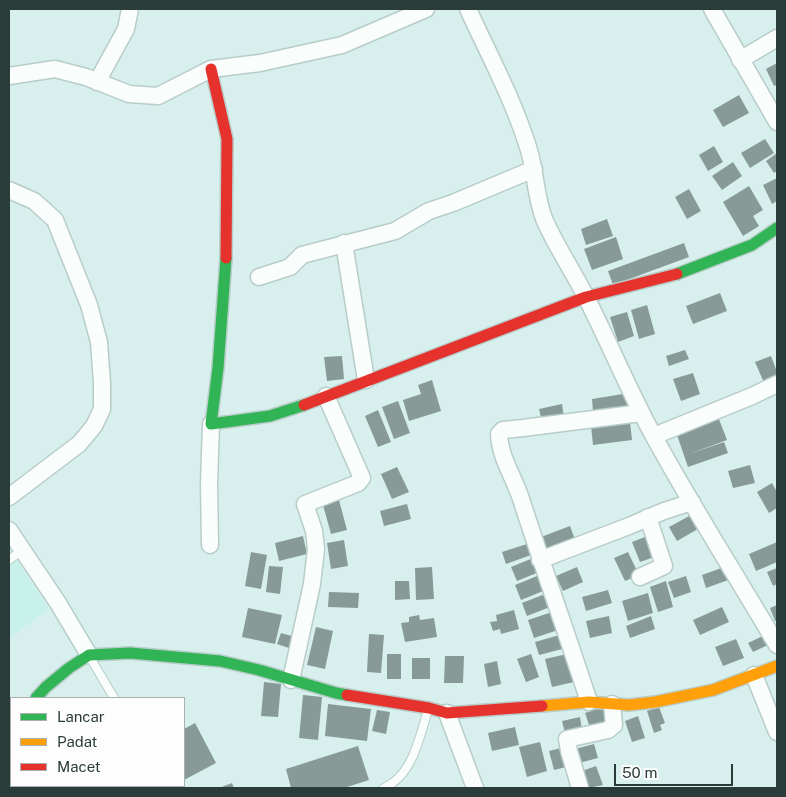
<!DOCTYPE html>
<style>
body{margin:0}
#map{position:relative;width:786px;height:797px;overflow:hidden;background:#d8f0ed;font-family:"Public Sans",sans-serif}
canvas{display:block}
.frame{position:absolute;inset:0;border:10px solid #2a3c3a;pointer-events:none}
.legend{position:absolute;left:10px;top:697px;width:175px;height:90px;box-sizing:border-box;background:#fdfdfd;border:1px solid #a9b0af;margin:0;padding:6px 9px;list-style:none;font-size:15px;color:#2a3c3a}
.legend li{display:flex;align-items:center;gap:10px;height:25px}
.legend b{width:25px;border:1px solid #a9b0af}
.scale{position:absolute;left:614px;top:764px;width:119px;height:22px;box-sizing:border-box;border:2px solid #2a3c3a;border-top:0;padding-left:6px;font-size:15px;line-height:18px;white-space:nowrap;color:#2a3c3a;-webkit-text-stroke:4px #fdfdfd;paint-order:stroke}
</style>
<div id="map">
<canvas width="786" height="797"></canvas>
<div class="frame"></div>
<ul class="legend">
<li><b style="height:6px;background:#30b455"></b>Lancar</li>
<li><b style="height:6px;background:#ff9f0a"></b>Padat</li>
<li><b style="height:6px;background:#e5322d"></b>Macet</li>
</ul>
<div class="scale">50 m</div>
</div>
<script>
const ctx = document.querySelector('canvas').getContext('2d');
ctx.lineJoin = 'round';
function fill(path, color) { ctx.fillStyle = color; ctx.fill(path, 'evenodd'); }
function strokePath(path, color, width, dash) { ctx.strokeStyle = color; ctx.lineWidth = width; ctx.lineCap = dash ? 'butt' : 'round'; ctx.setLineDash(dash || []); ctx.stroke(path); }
fill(new Path2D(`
 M9 548 49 609 9 638Z`), '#c8f1ec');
fill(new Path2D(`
 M777 63V85L774 86 766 69Z
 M739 95 749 113 723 127 713 110Z
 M765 139 774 153 750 168 741 153Z
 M714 146 723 162 708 171 699 155Z
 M777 153V171L774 173 766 161Z
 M733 162 742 176 722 190 712 176Z
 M777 178V201L772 204 763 185Z
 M749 186 763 210 753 216 759 226 743 236 723 202Z
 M689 189 701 211 687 219 675 197Z
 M607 219 613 236 586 245 581 229Z
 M616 237 623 259 592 270 584 249Z
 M684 243 689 257 613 285 608 271Z
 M720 293 727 311 693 324 686 306Z
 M647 305 655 334 639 339 631 310Z
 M627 312 634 336 618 342 610 317Z
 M685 350 689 359 669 366 666 356Z
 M342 356 344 379 327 381 324 357Z
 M771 356 777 372V380L765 385 755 362Z
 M693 373 700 394 681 401 673 379Z
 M432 380 441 411 409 421 403 400 421 394 418 385Z
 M629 393 631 405 593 412 592 399Z
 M398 401 410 433 394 439 382 407Z
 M562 404 564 418 542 422 539 409Z
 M378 410 391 442 378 447 365 416Z
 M717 414 727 440 686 455 724 442 728 453 688 467 677 435 702 426 700 420Z
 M630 422 632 440 593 445 591 426Z
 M750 465 755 483 733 488 728 471Z
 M397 467 409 492 392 499 381 474Z
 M772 483 777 492V508L769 513 757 492Z
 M339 500 347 530 331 534 323 505Z
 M407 504 411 519 384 526 380 511Z
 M691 515 698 529 677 541 669 527Z
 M570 526 576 542 546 553 541 537Z
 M650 535 657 556 640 562 632 542Z
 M303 536 307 554 279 561 275 543Z
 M344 540 348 566 331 569 327 543Z
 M777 542V562L756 571 749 554Z
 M527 544 531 555 506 564 502 552Z
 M251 552 267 555 261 589 245 586Z
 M628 552 639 575 625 581 614 558Z
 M533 558 539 572 517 581 511 567Z
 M269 566 283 567 280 594 266 592Z
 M727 566 731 579 706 588 702 575Z
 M432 567 434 599 416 600 415 568Z
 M577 567 583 582 563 591 556 576Z
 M777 568V584L773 586 767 572Z
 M542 574 548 589 521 600 515 585Z
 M686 576 691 592 674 598 668 582Z
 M395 581H409L410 599 395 600Z
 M666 581 673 607 658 612 650 587Z
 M608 590 612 603 586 611 582 597Z
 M329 592 359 593 358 608 328 607Z
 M648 593 653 613 628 621 622 601Z
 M545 594 550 607 527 616 522 603Z
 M777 605V620L775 621 770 608Z
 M722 607 729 622 700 635 693 620Z
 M248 608 282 615 275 644 242 637Z
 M514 610 519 629 501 634 500 629 493 631 490 622 497 621 496 615Z
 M552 612 558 630 534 638 528 620Z
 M419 615 420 620 434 618 437 637 405 642 401 623 409 622V617Z
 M609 616 612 633 590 638 586 621Z
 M651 616 655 629 630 638 626 626Z
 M316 627 333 631 325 669 307 665Z
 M281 633 299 638 295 650 277 644Z
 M369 634 384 635 381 673 367 672Z
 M563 634 566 648 539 655 535 642Z
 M765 635 770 644 753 652 748 643Z
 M736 639 744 658 723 666 715 647Z
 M387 654H401V679H387Z
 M531 654 539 677 526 682 517 659Z
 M567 654 574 682 552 687 545 659Z
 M445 656H464L463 683H444Z
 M412 658H430V679H412Z
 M497 661 501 684 488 687 484 664Z
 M264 682 281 684 278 717 261 716Z
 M303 695 322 697 318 740 299 738Z
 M328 704 371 709 367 741 325 736Z
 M606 706 611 721 590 728 585 713Z
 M659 707 665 723 660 725 662 730 654 733 647 711Z
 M377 710 390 712 386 734 372 731Z
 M638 716 645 738 632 742 625 721Z
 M580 717 582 730 565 733 562 721Z
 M195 723 216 763 184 780V729Z
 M515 727 519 745 492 751 488 733Z
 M540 742 547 771 527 777 519 747Z
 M594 744 598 758 579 763 575 749Z
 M358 746 369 780 344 788H291L286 769Z
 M565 747 570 766 554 770 549 751Z
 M596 766 603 785 588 788 582 771Z
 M232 783 234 788H219Z`), '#879a97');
const lane = new Path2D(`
 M9 560 22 550
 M91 659 114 698
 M163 786 164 788
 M384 788C413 775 419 738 428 710`);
const street = new Path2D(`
 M468 9C489 55 513 99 528 147 536 171 535 198 545 221 557 248 573 271 586 297 609 342 628 389 652 433 691 505 736 575 777 645
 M712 9 777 122
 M740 60 777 38
 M9 76 55 69 86 77 129 94 158 96 211 69 260 63 342 45 426 9
 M97 82 126 29 130 9
 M9 190 34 201 55 220 89 305 99 342 102 383V409L94 426 79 444 9 497
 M344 243 366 380
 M259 277 290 267 302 255 395 231 429 211 453 203 534 169
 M654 436 752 396 777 384
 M9 530 58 603 89 655
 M210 545 209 483 211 424
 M540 560 629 526 664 511 692 502
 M640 577 664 566 648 517
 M754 675 777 732
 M291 680 312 584 316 549 314 531 305 504 358 483 362 478 326 396
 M589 702C567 634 543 567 521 499 514 477 500 458 499 434L503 430 523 428 641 413
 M447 713 475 788
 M9 749 11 744
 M580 788 569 751 567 739 608 730 614 725 612 704`);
const fast = new Path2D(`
 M226 258 218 368 211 424 270 416 304 405
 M677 274 752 245 777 228
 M36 698 46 687 69 668 89 655 130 653 220 661 259 670 336 693 347 695`);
const slow = new Path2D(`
 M542 706 589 702 629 705 655 702 713 690 777 666`);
const jam = new Path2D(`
 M211 69 227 139 226 258
 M304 405 586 297 677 274
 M347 695 429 708 447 713 542 706`);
strokePath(lane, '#b8ccc9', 10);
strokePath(street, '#b8ccc9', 19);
strokePath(fast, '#b8ccc9', 14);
strokePath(slow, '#b8ccc9', 14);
strokePath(jam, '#b8ccc9', 14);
strokePath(lane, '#f9fdfc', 8);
strokePath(street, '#f9fdfc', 16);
strokePath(fast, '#30b455', 11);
strokePath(slow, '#ff9f0a', 11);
strokePath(jam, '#e5322d', 11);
</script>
